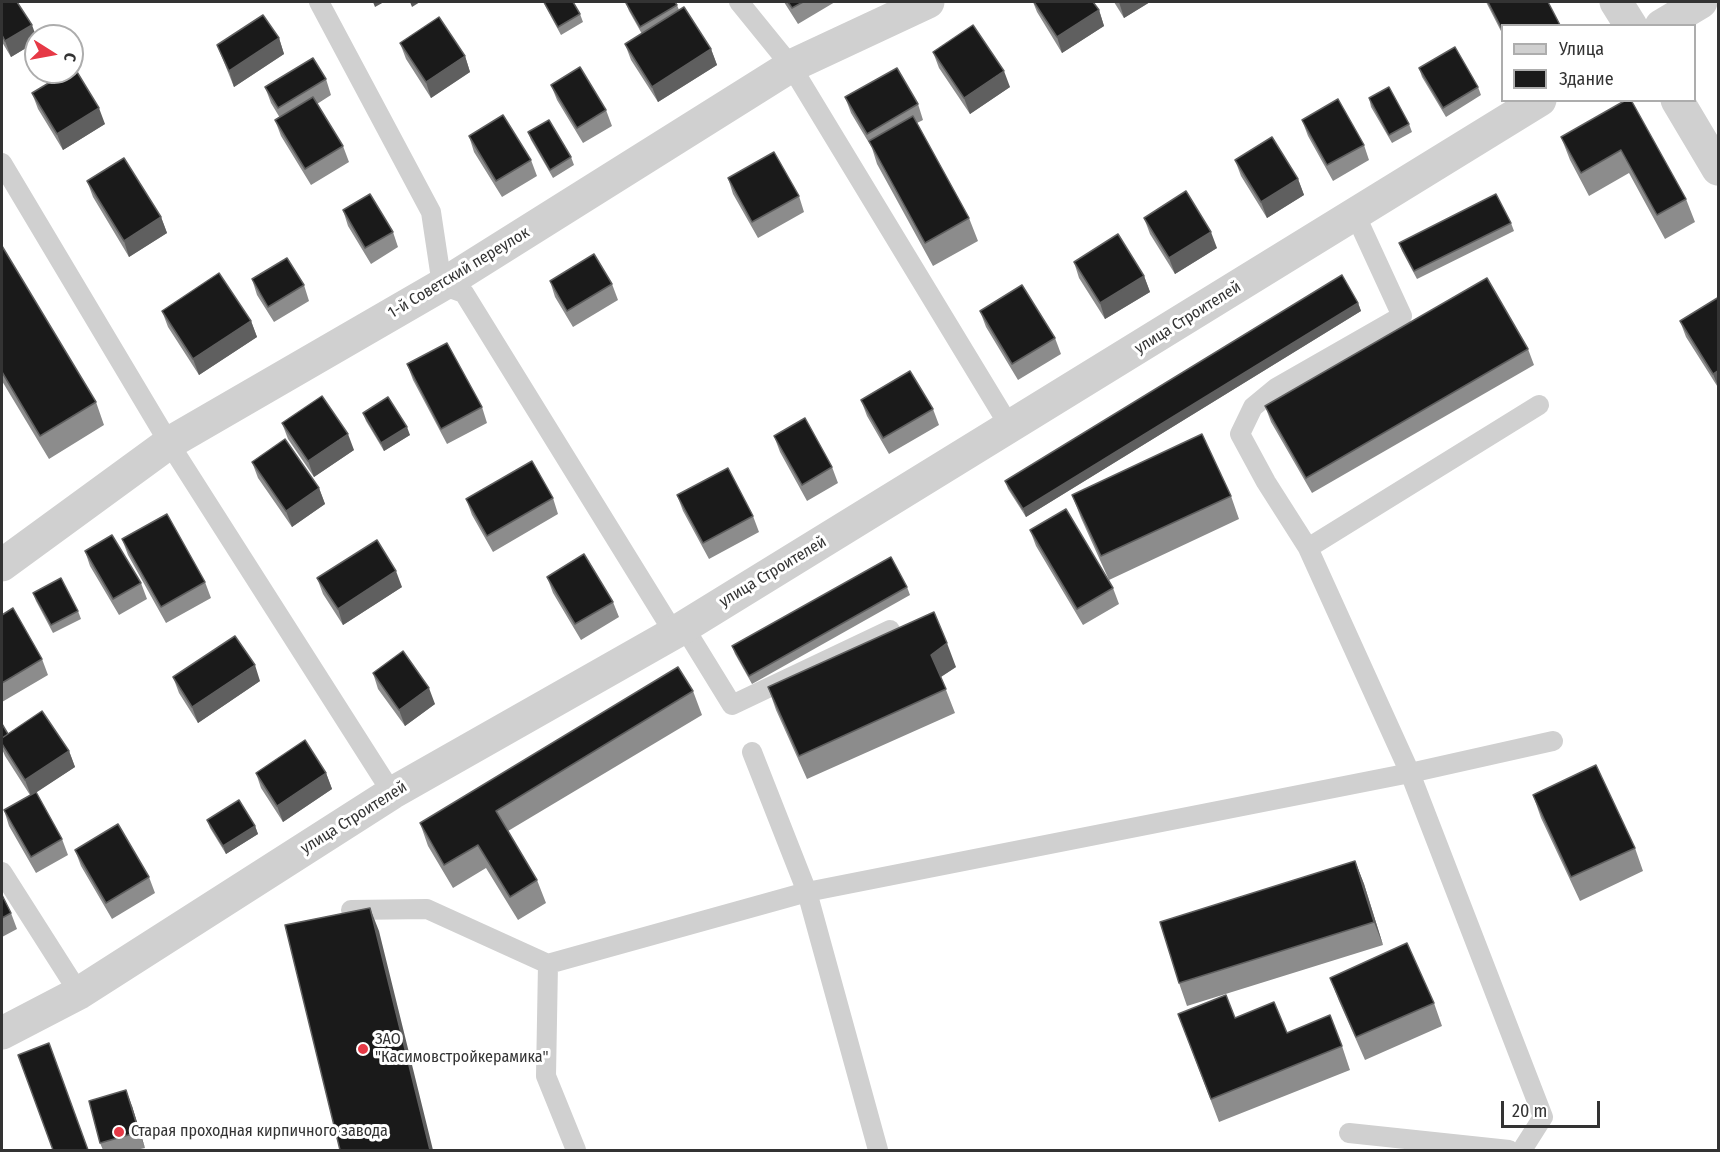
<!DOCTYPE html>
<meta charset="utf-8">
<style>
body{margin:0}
#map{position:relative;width:1720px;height:1152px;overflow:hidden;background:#fff;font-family:"Fira Sans Condensed",sans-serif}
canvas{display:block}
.frame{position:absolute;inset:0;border:3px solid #333;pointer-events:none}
.legend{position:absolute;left:1501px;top:24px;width:195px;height:78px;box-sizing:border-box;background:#fff;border:2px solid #adadad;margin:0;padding:8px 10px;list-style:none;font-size:18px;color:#333}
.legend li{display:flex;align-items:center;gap:12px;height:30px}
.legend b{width:30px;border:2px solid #adadad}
.north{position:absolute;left:24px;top:24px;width:60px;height:60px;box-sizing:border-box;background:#fff;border:2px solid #adadad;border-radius:50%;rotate:101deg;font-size:16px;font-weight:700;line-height:24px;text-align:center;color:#333}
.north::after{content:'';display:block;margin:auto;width:21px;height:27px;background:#e63946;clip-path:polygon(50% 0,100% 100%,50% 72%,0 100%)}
.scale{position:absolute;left:1501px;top:1101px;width:99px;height:27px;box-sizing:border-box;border:3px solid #333;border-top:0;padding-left:8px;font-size:18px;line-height:21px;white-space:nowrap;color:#333;-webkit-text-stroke:4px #fff;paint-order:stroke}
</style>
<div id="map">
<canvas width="1720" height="1152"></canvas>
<div class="frame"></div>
<ul class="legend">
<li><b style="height:8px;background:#d0d0d0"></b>Улица</li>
<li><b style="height:16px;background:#1a1a1a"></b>Здание</li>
</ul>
<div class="north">С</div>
<div class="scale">20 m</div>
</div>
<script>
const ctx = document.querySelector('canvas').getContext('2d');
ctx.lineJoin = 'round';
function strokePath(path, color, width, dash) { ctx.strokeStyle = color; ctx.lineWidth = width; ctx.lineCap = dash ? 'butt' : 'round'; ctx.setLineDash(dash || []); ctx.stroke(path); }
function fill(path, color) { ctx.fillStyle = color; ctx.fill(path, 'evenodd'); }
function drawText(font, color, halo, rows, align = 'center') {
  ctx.font = font + ' "Fira Sans Condensed",sans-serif'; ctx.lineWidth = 6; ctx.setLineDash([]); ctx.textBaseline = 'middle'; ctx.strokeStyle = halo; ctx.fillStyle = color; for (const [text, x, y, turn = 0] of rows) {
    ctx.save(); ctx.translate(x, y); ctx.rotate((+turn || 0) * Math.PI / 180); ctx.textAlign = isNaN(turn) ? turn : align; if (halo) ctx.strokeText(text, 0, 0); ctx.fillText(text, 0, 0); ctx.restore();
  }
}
strokePath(new Path2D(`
 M319 2 431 212 442 285 464 293 674 633
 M739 2 791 66 1010 427
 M2 163 169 443 392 793
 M1355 214 1402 316 1276 388 1253 407 1240 434 1266 482 1308 548 1539 405
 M1308 548 1410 773 1543 1117 1522 1150
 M684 627 732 705 890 630
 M752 752 807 892 1410 773 1553 741
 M2 872 79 993
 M351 910 427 909 548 964 807 892 878 1150
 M548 964 546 1076 576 1150
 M1349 1133 1509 1150`), '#d0d0d0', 20);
strokePath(new Path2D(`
 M1616 2 1631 26
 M1661 26 1701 2
 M1677 100 1718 169
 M2 565 169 443 442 285 791 66 928 2
 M2 1033 79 993 392 793 674 633 1540 100`), '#d0d0d0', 33);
fill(new Path2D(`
 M2 2 36 36V42L11 57 2 42Z
 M543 2H573L580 14 583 22 561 35Z
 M784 2H835L798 24Z
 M1033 2H1093L1099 10 1104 26 1062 53 1037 12Z
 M1114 2H1150L1124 18Z
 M1486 2H1548L1560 26H1503V35Z
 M626 3 677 5 679 10 711 49 717 65 658 102 631 60 625 44 642 34 629 11Z
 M279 38 284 54 234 87 217 45Z
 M400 43 465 56 470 72 431 98 406 59Z
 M933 52 1010 87 970 114 939 68Z
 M1419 68 1478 87 1481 95 1446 117 1422 77Z
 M326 79 331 95 317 104 343 146 349 162 311 185 281 136 275 120 280 118 271 103 265 87Z
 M551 85 606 110 612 126 583 143 557 100Z
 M32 93 105 124 63 150 38 109Z
 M845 97 918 104 923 120 917 123 969 218 978 241 933 266 877 164 872 148 851 113Z
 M1369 98 1409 124 1412 132 1392 143 1371 107Z
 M1626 100 1686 199 1695 222 1665 239 1629 173 1589 196 1570 160 1561 137Z
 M1302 120 1364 145 1369 160 1333 181 1308 136Z
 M528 132 571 157 574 165 553 178 531 140Z
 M469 136 531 160 537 176 502 197 474 152Z
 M1235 160 1298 179 1304 195 1267 218 1241 176Z
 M728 178 799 196 804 212 758 238 733 194Z
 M87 181 161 217 167 233 129 257 93 197Z
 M343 210 393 232 398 247 371 264 348 226Z
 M1144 218 1217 248 1175 274 1150 234Z
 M1511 223 1514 231 1417 279 1402 251 1399 243Z
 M2 246 96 402 104 425 49 459 2 381Z
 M1074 262 1144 276 1150 292 1105 319 1079 278Z
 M252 279 304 285 309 301 274 322 257 295Z
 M550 281 612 284 618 300 573 327 555 297Z
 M1719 297V389L1686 337 1680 321Z
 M1358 303 1361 311 1026 517 1008 489 1005 481Z
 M162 311 251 321 257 337 199 375 168 327Z
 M980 311 1055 338 1061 354 1018 380 986 327Z
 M1528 349 1534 365 1312 493 1271 422 1265 406Z
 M407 364 482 407 487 423 447 444 413 380Z
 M861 400 933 409 939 425 889 454 867 416Z
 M363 413 410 435 384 451 366 421Z
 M282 423 354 450 314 477 288 439Z
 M774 436 832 467 838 483 807 501 780 452Z
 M252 462 319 488 325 504 292 527 258 478Z
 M677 495 753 516 759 532 709 559 683 511Z
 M1072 495 1231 496 1239 519 1109 580 1081 518Z
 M553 498 558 514 493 552 472 515 466 499Z
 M1030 530 1113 588 1119 604 1083 625 1036 546Z
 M122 539 205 582 211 598 166 623 128 555Z
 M85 551 141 583 147 599 119 615 90 566Z
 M547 577 613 602 619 617 581 640 553 593Z
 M317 578 402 587 343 625 323 594Z
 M907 587 910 595 752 684 735 654 732 646Z
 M33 593 78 611 81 619 53 633 36 601Z
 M2 615 42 659 48 675 2 702Z
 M956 667 941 677 955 713 807 779 776 710 768 687Z
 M373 673 435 704 405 726 378 689Z
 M173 677 260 681 198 723 179 693Z
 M693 691 702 715 508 831 537 880 546 903 518 920 486 868 453 888 428 846 420 823Z
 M2 724 8 734 69 751 75 767 36 792 62 839 68 855 36 873 9 826 4 810 30 795 5 756 2 749V750Z
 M256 773H326L332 789 283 822 261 788Z
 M1533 795 1635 848 1643 871 1580 901 1541 818Z
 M207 820 255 826 258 834 226 854 210 828Z
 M75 850 149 877 155 893 112 919 81 866Z
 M1355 861 1364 884 1383 945 1187 1006 1179 983Z
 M2 895 11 913 17 929 2 937Z
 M1330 978 1434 1003 1442 1026 1365 1060 1339 1001Z
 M1178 1014 1235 1018 1287 1033 1342 1046 1350 1070 1219 1122Z
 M132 1106 145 1148 136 1150H103L100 1143Z`), '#8c8c8c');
fill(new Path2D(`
 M373 2H384L375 7Z
 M410 2H420L412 7Z
 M1119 2H1150L1124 18Z
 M1099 10 1104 26 1062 53 1057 37Z
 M32 25 36 36V42L11 57 5 41Z
 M279 38 284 54 234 87 229 71Z
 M711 49 717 65 658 102 652 87Z
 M465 56 470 72 431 98 426 82Z
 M1004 71 1010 87 970 114 964 98Z
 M99 108 105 124 63 150 57 134Z
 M1298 179 1304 195 1267 218 1261 202Z
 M161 217 167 233 129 257 124 241Z
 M1211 232 1217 248 1175 274 1169 258Z
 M1144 276 1150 292 1105 319 1100 303Z
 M1358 303 1361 311 1026 517 1023 509Z
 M251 321 257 337 199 375 193 359Z
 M1719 370V389L1713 374Z
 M407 427 410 435 384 451 381 443Z
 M348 434 354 450 314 477 308 461Z
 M319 488 325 504 292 527 286 511Z
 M396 571 402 587 343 625 338 609Z
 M947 643 956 667 939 678 931 655Z
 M255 665 260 681 198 723 192 707Z
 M429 688 435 704 405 726 399 710Z
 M69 751 75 767 31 796 25 780Z
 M326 773 332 789 283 822 277 806Z
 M255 826 258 834 226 854 223 846Z
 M1355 861 1364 884 1383 945 1374 922Z
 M370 908 379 931 433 1150H430Z
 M126 1090 132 1106 145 1148 139 1132Z`), '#5f5f5f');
const building = new Path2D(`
 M2 2H17L32 25 5 41 2 35Z
 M544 2H573L580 14 558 27Z
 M628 2H675L677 5 640 27 626 3Z
 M788 2H803L792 8Z
 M1034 2H1093L1099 10 1057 37Z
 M1488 2H1548L1560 25 1503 26V31Z
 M684 7 711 49 652 87 625 44Z
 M263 15 279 38 229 71 217 45Z
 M439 17 465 56 426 82 400 43Z
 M973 25 1004 71 964 98 933 52Z
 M1455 47 1478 87 1443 108 1419 68Z
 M313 58 326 79 278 108 265 87Z
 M74 67 99 108 57 134 32 93 67 72H72V69Z
 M580 67 606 110 577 128 551 85Z
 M897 68 918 104 867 134 845 97Z
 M1389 87 1409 124 1389 135 1369 98Z
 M313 97 343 146 305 169 275 120Z
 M1338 99 1364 145 1327 165 1302 120Z
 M1626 100H1631L1686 199 1657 215 1621 150 1581 173 1561 137Z
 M503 115 531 160 496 181 469 136Z
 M913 116 969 218 925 243 869 141Z
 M549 120 571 157 550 170 528 132Z
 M1272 137 1298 179 1261 202 1235 160Z
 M774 152 799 196 752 222 728 178Z
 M124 158 161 217 124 241 87 181Z
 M1186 191 1211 232 1169 258 1144 218Z
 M370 194 393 232 365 248 343 210Z
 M1496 194 1511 223 1414 271 1399 243Z
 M1118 234 1144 276 1100 303 1074 262Z
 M2 246 96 402 40 436 2 372Z
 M594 254 612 284 567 311 550 281Z
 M287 258 304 285 268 307 252 279Z
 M219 273 251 321 193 359 162 311Z
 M1342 275 1358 303 1023 509 1005 481Z
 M1487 278 1528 349 1306 478 1265 406Z
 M1022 285 1055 338 1012 364 980 311Z
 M1719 297V370L1713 374 1680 321Z
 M447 343 482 407 441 429 407 364Z
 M910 371 933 409 883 438 861 400Z
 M322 396 348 434 308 461 282 423Z
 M388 397 407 427 381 443 363 413Z
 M805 418 832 467 802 485 774 436Z
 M1202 434 1231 496 1101 556 1072 495Z
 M285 439 319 488 286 511 252 462Z
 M532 461 553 498 487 536 466 499Z
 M728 468 753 516 703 543 677 495Z
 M1066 509 1113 588 1077 609 1030 530Z
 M167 514 205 582 161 607 122 539Z
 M112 535 141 583 113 599 85 551Z
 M377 540 396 571 338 609 317 578Z
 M584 554 613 602 575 624 547 577Z
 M891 557 907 587 749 676 732 646Z
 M61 578 78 611 51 625 33 593Z
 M13 608 42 659 2 683V615Z
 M934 612 947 643 931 655 946 689 799 756 768 687Z
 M235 636 255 665 192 707 173 677Z
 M403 651 429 688 399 710 373 673Z
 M678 667 693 691 496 811 537 880 510 897 478 845 444 865 420 823Z
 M42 711 69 751 25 780 2 744V738Z
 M2 724 8 734 2 738Z
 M305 740 326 773 277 806 256 773Z
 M1596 765 1635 848 1571 877 1533 795Z
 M36 792 62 839 31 857 4 810Z
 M239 800 255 826 223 846 207 820Z
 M118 824 149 877 106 903 75 850Z
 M1355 861 1374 922 1179 983 1160 922Z
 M2 895 11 913 2 918Z
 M370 908 430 1150H340L285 925Z
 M1407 943 1434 1003 1356 1037 1330 978Z
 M1226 995 1235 1018 1274 1002 1287 1033 1330 1015 1342 1046 1211 1099 1178 1014Z
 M49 1043 88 1150H53L18 1055Z
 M126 1090 139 1132 100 1143 89 1101Z`);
fill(building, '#1a1a1a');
strokePath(building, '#5f5f5f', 1.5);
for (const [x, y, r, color] of [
 [363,1049,6,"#e63946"],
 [119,1132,6,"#e63946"]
]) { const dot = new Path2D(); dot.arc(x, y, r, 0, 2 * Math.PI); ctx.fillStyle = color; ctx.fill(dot); strokePath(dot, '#fff', 2); }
drawText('16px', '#333', '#fff', [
 ["1-й Советский переулок",459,273,-31],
 ["улица Строителей",1188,318,-32],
 ["улица Строителей",773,572,-31],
 ["улица Строителей",354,818,-32]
]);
drawText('16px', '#333', '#fff', [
 ["ЗАО",375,1040],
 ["\"Касимовстройкерамика\"",375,1058],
 ["Старая проходная кирпичного завода",131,1132]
], 'left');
</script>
